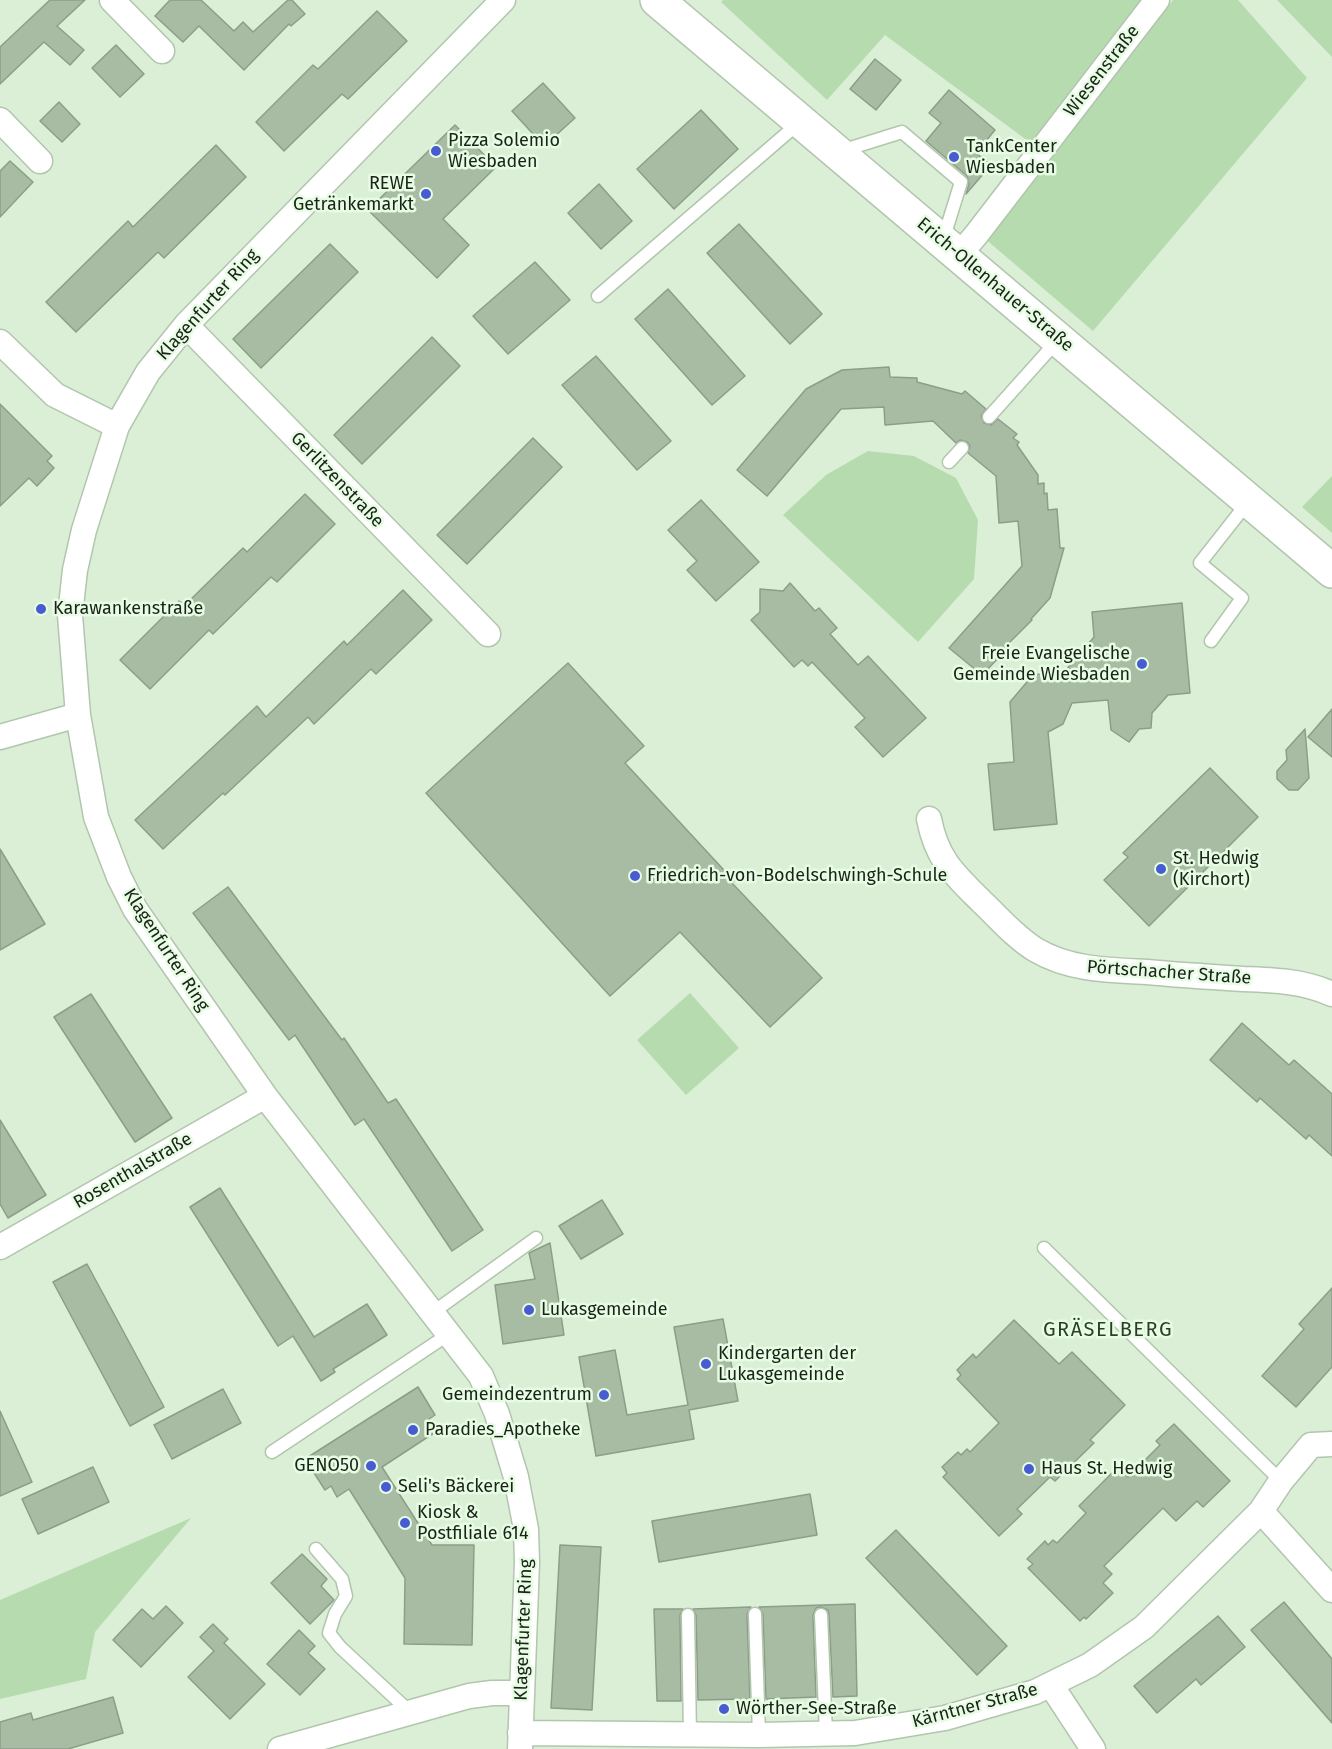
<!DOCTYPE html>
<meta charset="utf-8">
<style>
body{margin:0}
canvas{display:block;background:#daefd6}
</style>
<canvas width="1332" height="1749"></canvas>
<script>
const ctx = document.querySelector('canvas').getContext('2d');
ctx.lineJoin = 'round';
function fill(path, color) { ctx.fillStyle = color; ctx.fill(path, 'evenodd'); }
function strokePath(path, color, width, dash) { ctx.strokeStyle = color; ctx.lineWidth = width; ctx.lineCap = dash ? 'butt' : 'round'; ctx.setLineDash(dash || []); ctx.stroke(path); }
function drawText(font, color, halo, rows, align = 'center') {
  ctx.font = font + ' "Fira Sans",sans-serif'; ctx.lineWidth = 5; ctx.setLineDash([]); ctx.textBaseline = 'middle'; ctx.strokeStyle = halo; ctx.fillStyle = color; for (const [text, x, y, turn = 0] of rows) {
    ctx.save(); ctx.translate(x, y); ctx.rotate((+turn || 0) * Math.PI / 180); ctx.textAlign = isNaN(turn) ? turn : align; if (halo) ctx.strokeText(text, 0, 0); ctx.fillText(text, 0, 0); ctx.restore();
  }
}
fill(new Path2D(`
 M723 0H1149L1036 147 885 35 827 100 721 2Z
 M1173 0H1238L1307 78 1093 331 983 237Z
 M1277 0H1332V57Z
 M868 451 914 456 956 478 978 520 974 579 918 642 783 515 826 475Z
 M1332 476V533L1302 507Z
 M690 993 739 1048 686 1095 637 1040Z
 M191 1518 95 1632 86 1679 0 1699V1600Z`), '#b5dbae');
const building = new Path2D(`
 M50 0H85L57 26 84 50 70 65 44 42 0 84V47Z
 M170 0H201L234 31 243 22 253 32 288 0H292L305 14 291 26 289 24 244 70 199 26 183 42 155 16Z
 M377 11 407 41 348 99 342 94 284 151 256 122 313 65 318 69Z
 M116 45 144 74 120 97 92 68Z
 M875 59 901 80 876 110 850 89Z
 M543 83 575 118 544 146 512 111Z
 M949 90 995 130 976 153 991 165 966 194 969 184 967 176 926 141 941 123 929 113Z
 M59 102 80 124 62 142 40 121Z
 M701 110 738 149 674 209 637 169Z
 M455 125 496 167 443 219 469 245 437 278 368 210Z
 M216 145 246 177 164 258 158 252 76 332 46 302 128 221 133 227Z
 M10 161 33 182 0 217V171Z
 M599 184 632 221 601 249 568 213Z
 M739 224 822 314 790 344 707 253Z
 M330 244 358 272 261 368 233 339Z
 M535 262 570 300 508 354 473 316Z
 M668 289 745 376 712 405 635 319Z
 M432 337 460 366 362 464 334 435Z
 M596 356 671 441 637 470 562 385Z
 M889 367 890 377 917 378V382L962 394 965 391 986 409 981 416 984 423 991 425 998 419 1017 434 1013 438 1019 442 1017 445 1038 475V484L1044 483V494L1047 493 1048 510 1057 509 1060 548H1064L1050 598 1031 619 1032 620 1006 646 1008 648 982 675 949 648 1022 566 1018 521 999 523 996 476 968 453 970 446 967 442 960 440 956 443 933 421 885 425 884 407 841 409 767 496 737 470 806 389 842 370Z
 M0 404 52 456 47 461 54 468 37 486 29 478 0 506Z
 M533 438 562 467 467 564 437 535Z
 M305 494 335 524 277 582 271 577 213 634 209 630 150 689 120 660 179 601 185 605 243 548 247 552Z
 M701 500 759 562 716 601 687 570 697 561 668 530Z
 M790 583 815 611 819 608 837 628 830 634 858 665 868 656 926 718 883 757 855 727 865 718 812 662 808 666 802 660 794 667 751 620 760 612V589L783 591Z
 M403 590 432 620 376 674 371 669 314 724 308 717 225 795 223 793 163 849 135 820 257 706 266 717 344 641 347 645Z
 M1182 603 1190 693 1168 695 1152 713 1151 728 1139 729 1129 742 1111 730 1108 700 1072 703 1063 724 1048 732 1057 824 994 830 988 764 1014 762 1010 702 1033 675 1065 671 1094 637 1092 612Z
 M568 663 644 746 625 763 734 881 732 883 822 978 770 1027 680 932 610 996 426 793Z
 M1332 709V757L1308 737Z
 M1305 729 1309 778 1298 790H1289L1277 779V771L1287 760 1286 750Z
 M1210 768 1258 817 1149 926 1104 880 1128 857 1123 853Z
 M0 849 45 924 0 950Z
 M228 887 342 1040 344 1038 388 1103 396 1099 483 1230 452 1251 364 1119 355 1125 295 1035 289 1040 193 913Z
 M91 994 172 1118 135 1142 54 1017Z
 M1242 1023 1289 1065 1294 1060 1332 1094V1156L1309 1135 1306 1139 1260 1098 1257 1102 1210 1060Z
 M0 1120 46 1195 8 1218 0 1204Z
 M220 1188 314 1337 367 1304 387 1335 333 1369 335 1372 321 1381 293 1336 278 1346 190 1207Z
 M602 1200 623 1234 581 1259 559 1226Z
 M550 1243 564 1335 503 1344 495 1285 535 1279 529 1253Z
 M87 1264 164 1407 130 1426 53 1282Z
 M1332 1288V1367L1296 1407 1262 1376 1304 1329 1299 1324Z
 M723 1319 738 1401 689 1410 694 1439 596 1456 579 1357 615 1350 627 1415 688 1405 674 1327Z
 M1014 1320 1059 1364 1072 1352 1125 1405 1090 1440 1094 1443 1055 1481 1050 1477 1017 1509 1022 1514 999 1536 943 1477 947 1473 942 1467 958 1452 961 1455 967 1449 970 1452 999 1423 957 1379 961 1375 957 1370 973 1354 976 1358Z
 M418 1387 435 1415 429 1419 437 1431 382 1467 432 1545H474L472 1645 404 1644 405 1578 349 1489 337 1497 331 1486 325 1490 305 1459Z
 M223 1389 241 1423 172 1459 154 1425Z
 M0 1411 32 1482 0 1496Z
 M1174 1424 1230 1481 1203 1507 1197 1501 1176 1521 1163 1508 1104 1566 1112 1574 1103 1583 1113 1593 1086 1619 1084 1617 1080 1621 1028 1568 1033 1564 1027 1559 1045 1541 1048 1545 1053 1540 1057 1543 1086 1513 1079 1506 1118 1467 1128 1477 1160 1445 1156 1441Z
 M93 1467 109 1502 38 1534 22 1499Z
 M810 1494 817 1535 659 1562 652 1521Z
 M896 1530 1007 1646 977 1675 866 1558Z
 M560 1545 601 1547 592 1710 551 1708Z
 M302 1554 327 1579 321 1586 334 1600 310 1624 271 1583Z
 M1284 1602 1332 1659V1723L1251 1630Z
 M855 1604 857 1696 833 1697 829 1615 828 1610 821 1607 816 1608 813 1615 816 1697 766 1699 763 1614 759 1607Z
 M166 1606 183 1623 141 1667 113 1640 142 1609 153 1619Z
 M751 1607 747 1614 750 1699 698 1700 696 1615 693 1609Z
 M654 1609H683L680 1615 681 1701H657Z
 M1218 1616 1245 1647 1201 1685 1196 1679 1157 1713 1134 1686Z
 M213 1624 228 1639 224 1643 265 1684 230 1719 188 1677 214 1651 200 1637Z
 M299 1630 315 1646 308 1653 325 1669 300 1695 267 1664Z
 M113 1697 123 1733 68 1749H0V1722L31 1713 33 1720Z`);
fill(building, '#a8bca4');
strokePath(building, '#8b9f88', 1.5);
const lane = new Path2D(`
 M841 151 902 132 961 182 943 240
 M598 296 800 122
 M989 417 1058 340
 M949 462 962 448
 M1211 641 1242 598 1200 563 1248 502
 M1044 1248 1281 1481
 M432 1313 536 1238
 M272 1452 449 1334
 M316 1549 342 1579 346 1596 335 1614 329 1633 340 1647 410 1712
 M755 1614 759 1735
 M688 1615 690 1735
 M821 1615 826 1734`);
const street = new Path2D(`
 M112 0 162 51
 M503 0 186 325 148 372 117 426 84 530 75 570 70 615 78 715 96 817 119 877 135 909 265 1096 481 1376 497 1414 516 1477 526 1529 527 1562 520 1749
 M0 120 40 161
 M959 255 976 235 1157 0
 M186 325 488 634
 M0 342 55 395 117 426
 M0 737 78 715
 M929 819C937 860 954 874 982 902 999 918 1016 938 1036 950 1070 970 1109 970 1147 972 1179 975 1211 977 1243 979 1273 980 1304 981 1332 994
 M0 1247 265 1096
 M1261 1511 1332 1590
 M1051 1685 1093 1749
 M520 1733 759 1735 855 1733 945 1718 1035 1692 1090 1665 1144 1627 1261 1511 1281 1481 1311 1445 1332 1444
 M280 1749 469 1696 492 1693H522`);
const secondary = new Path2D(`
 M657 0 1332 571`);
strokePath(lane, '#b1c6ad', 15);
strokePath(street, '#b1c6ad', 27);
strokePath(secondary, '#b1c6ad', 36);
strokePath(lane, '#fff', 12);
strokePath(street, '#fff', 24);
strokePath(secondary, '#fff', 33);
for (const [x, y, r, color] of [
 [436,151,6,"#465cd0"],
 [954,157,6,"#465cd0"],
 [426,194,6,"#465cd0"],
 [41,609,6,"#465cd0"],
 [1142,664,6,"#465cd0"],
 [1161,869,6,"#465cd0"],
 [635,876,6,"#465cd0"],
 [529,1310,6,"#465cd0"],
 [706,1364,6,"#465cd0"],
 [604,1395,6,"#465cd0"],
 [413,1430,6,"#465cd0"],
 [371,1466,6,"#465cd0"],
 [1029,1469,6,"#465cd0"],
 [386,1487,6,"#465cd0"],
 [405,1523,6,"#465cd0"],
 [724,1709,6,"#465cd0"]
]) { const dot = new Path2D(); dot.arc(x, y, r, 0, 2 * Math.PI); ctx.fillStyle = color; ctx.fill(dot); strokePath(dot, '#e7fde3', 2); }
drawText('18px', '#1a2219', '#e7fde3', [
 ["Wiesenstraße",1102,71,-52],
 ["Erich-Ollenhauer-Straße",995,285,40],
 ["Klagenfurter Ring",208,305,-48],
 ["Gerlitzenstraße",337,480,46],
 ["Klagenfurter Ring",166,950,57],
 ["Pörtschacher Straße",1169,973,4],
 ["Rosenthalstraße",133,1171,-30],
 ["Klagenfurter Ring",524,1630,-88],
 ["Kärntner Straße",975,1706,-15]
]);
drawText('18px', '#1a2219', '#e7fde3', [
 ["Pizza Solemio",448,141],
 ["Wiesbaden",448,162],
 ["TankCenter",966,147],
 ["Wiesbaden",966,168],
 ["REWE",414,184,"right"],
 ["Getränkemarkt",414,205,"right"],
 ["Karawankenstraße",53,609],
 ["Freie Evangelische",1130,654,"right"],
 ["Gemeinde Wiesbaden",1130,675,"right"],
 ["St. Hedwig",1173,859],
 ["(Kirchort)",1173,880],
 ["Friedrich-von-Bodelschwingh-Schule",647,876],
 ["Lukasgemeinde",541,1310],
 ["Kindergarten der",718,1354],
 ["Lukasgemeinde",718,1375],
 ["Gemeindezentrum",592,1395,"right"],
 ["Paradies_Apotheke",425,1430],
 ["GENO50",359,1466,"right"],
 ["Haus St. Hedwig",1041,1469],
 ["Seli's Bäckerei",398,1487],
 ["Kiosk &",417,1513],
 ["Postfiliale 614",417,1534],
 ["Wörther-See-Straße",736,1709]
], 'left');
ctx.letterSpacing = '1.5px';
drawText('20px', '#2c3d29', '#e7fde3', [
 ["GRÄSELBERG",1108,1330]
]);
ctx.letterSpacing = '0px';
</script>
